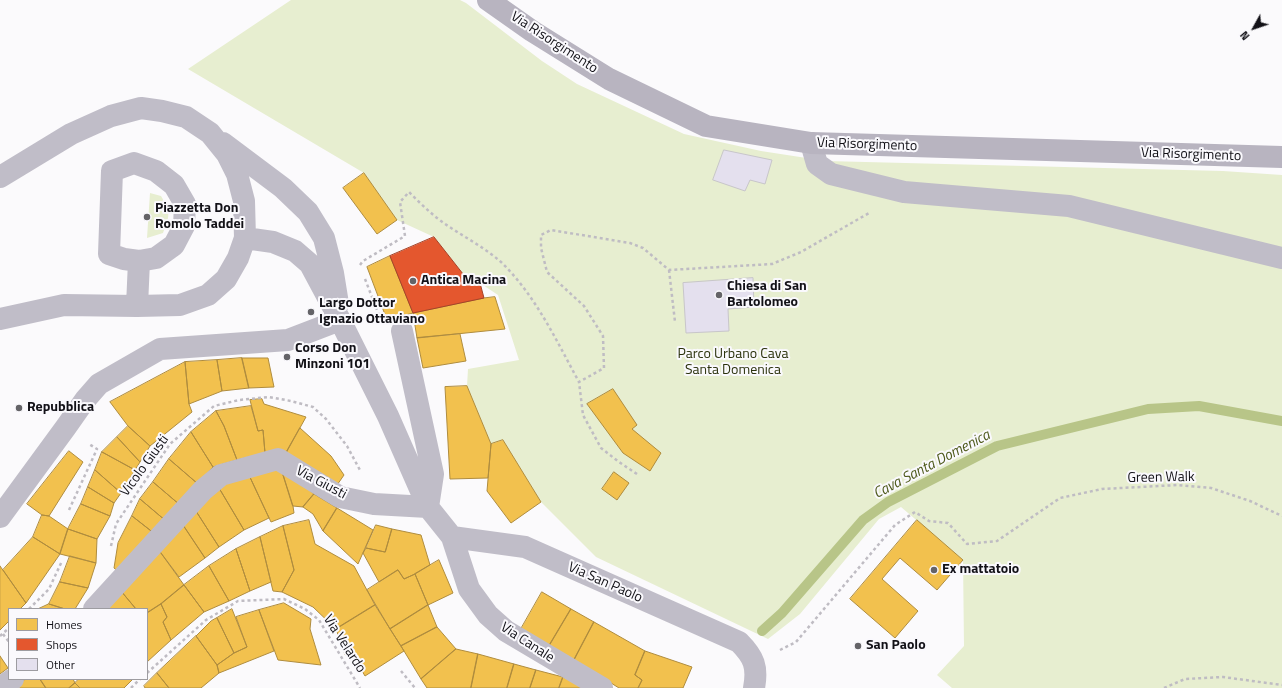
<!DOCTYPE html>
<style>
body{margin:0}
#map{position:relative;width:1282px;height:688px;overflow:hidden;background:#fbfafc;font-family:"Titillium Web",sans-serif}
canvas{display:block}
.legend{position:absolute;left:8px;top:608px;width:140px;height:72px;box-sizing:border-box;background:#faf9fd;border:1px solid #9d9ca1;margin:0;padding:5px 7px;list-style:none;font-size:12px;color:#121117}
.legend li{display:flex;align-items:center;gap:8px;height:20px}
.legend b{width:20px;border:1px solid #9d9ca1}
.north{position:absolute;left:1234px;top:8px;width:40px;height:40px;-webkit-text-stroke:3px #faf9fd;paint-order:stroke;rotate:230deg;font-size:11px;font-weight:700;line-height:16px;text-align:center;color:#121117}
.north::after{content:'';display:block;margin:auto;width:14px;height:18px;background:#121117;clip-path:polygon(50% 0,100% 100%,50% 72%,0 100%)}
</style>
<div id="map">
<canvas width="1282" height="688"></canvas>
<ul class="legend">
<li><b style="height:11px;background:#f2c14e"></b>Homes</li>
<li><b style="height:11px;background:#e4572e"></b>Shops</li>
<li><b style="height:11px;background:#e4e0ee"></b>Other</li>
</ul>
<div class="north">N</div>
</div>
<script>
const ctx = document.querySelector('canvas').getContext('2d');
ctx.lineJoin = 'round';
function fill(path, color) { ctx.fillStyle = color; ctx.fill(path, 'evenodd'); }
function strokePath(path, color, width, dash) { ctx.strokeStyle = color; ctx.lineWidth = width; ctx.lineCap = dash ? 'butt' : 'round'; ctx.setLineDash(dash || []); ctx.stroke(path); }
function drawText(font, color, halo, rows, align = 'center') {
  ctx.font = font + ' "Titillium Web",sans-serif'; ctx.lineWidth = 4; ctx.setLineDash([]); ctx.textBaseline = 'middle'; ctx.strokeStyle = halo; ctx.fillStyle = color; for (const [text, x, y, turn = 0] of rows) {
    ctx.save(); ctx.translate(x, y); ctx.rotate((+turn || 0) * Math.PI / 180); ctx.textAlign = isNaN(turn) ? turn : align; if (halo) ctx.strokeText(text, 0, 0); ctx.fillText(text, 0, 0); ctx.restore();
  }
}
fill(new Path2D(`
 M291 0H460L466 3 542 61 577 84 684 134 761 151 826 161 1223 171 1282 175V688H952L937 675 964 646 963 560 901 507 879 519 800 614 768 639 596 557 541 502 503 440 491 444 467 386 468 369 519 360 498 295 480 283 467 279 434 237 397 220 364 173 188 69Z
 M150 193 161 196C171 213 170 215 163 233L147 238Z`), '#e7eed0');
const homes = new Path2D(`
 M364 173 397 220 377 234 343 188Z
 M390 256 413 313 387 320 367 267Z
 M495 297 505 329 417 338 413 313 484 298Z
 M460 334 466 361 423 368 417 338Z
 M242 358 249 388 222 391 217 360Z
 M242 358H268L274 387 249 388Z
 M217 360 222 391 189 404 185 362Z
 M185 362 189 404 192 412 150 446 128 426 110 402Z
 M467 386 491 444 488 478 450 479 445 387Z
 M613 389 637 425 632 429 661 453 650 471 623 453 587 404Z
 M262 399 264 404 306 417 286 453H265L263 430 258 431 250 400Z
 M251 406 258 431 263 430 265 453 237 460 224 426 216 411Z
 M216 411 224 426 237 460 213 467 191 432Z
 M128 426 150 446 140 462 117 437Z
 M300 428 331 456 344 475 335 488 286 453Z
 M191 432 213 467 198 484 169 459Z
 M117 437 140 462 135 470 102 452Z
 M503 440 541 502 511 523 487 491 491 444Z
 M69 451 83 462 49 516 42 515 27 504Z
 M102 452 135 470 121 493 95 470Z
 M169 459 198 484 180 505 153 482Z
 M280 465 293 506 294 513 271 522 248 473Z
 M280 465 314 494 303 507 293 506Z
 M95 470 121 493 114 503 88 487Z
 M614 472 629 483 617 500 602 489Z
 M248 473 269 518 244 530 219 488Z
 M153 482 180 505 166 521 140 499Z
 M88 487 114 503 110 516 81 504Z
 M219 488 244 530 219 547 194 508Z
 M314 494 337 508 323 531 313 514 303 507Z
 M140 499 166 521 155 534 132 516Z
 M81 504 110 516 97 539 68 529Z
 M194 508 219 547 205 558 181 522Z
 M337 508 373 530 358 564 323 531Z
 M42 515 49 516 68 529 60 554 33 537Z
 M132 516 155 534 121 574 114 568 118 543Z
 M309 520 315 544 354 566 375 605 336 629 313 607 282 592 294 570 283 526Z
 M917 520 963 560 937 590 900 558 882 579 918 611 895 638 850 599Z
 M181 522 205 558 179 577 158 549Z
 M376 525 392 529 385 552 366 548Z
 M283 526 294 570 282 592 273 591 260 537Z
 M68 529 97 539 96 563 60 554Z
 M392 529 421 535 430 565 415 574 404 579 398 570 379 582 363 553 366 548 385 552Z
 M33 537 60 554 26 603 3 570Z
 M260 537 271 582 250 591 236 549Z
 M158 549 184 585 161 604 147 613V609H136L121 591Z
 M236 549 250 591 229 601 209 566Z
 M70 556 96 563 88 588 60 582Z
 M439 560 453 593 428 605 415 574Z
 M0 566 26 603 20 609H9V621L0 630Z
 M209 566 229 601 204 612 184 585Z
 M398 570 404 579 415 574 428 605 390 629 367 590Z
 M60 582 88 588 75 609H65L49 604Z
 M184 585 204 612 171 640 163 622 167 617 161 604Z
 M121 591 136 609H108Z
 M542 592 571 609 549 646 521 629Z
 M284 603 311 619 310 629 321 665 278 660 259 610Z
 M49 604 65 609H38Z
 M161 604 167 617 163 622 171 640 147 662V613Z
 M375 605 404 651 365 676 351 652 345 655 336 629Z
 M428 605 437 627 401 646 390 629Z
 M232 609 247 647 234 653 217 618Z
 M571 609 594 622 574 660 549 646Z
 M259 610 274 651 219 673 217 665 234 653 247 647 236 617Z
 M217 618 234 653 217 665 196 636 211 621Z
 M594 622 645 651 635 675 642 680 638 688H619L574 660Z
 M437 627 456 649 421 679 401 646Z
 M196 636 217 665 219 673 201 688H169L157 673Z
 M456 649 478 654 471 688H427L421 679Z
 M645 651 692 667 683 688H638L642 680 635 675Z
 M478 654 514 664 507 688H471Z
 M0 656 8 668 0 674Z
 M514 664 536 670 530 688H507Z
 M536 670 563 677 559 688H530Z
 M157 673 169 688H145L144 686Z
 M563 677 588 688H559Z
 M26 679H40L46 688H14Z
 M40 679H73L75 683 69 688H46Z
 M79 679H133L124 688H80L75 683Z
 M75 683 80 688H69Z`);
fill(homes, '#f2c14e');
strokePath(homes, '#af8c3e', 1);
const shops = new Path2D(`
 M434 237 467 279 480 283 484 298 413 313 390 256Z`);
fill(shops, '#e4572e');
strokePath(shops, '#a54227', 1);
strokePath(new Path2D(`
 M762 631 782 613 863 520 888 502 997 446 1148 409 1199 406 1282 421`), '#b8c588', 10);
const building = new Path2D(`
 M724 150 772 160 765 184 750 180 745 191 713 180Z
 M753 278 754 307 728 309 729 331 686 333 683 283Z`);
fill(building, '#e4e0ee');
strokePath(building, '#c8c6ca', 1);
strokePath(new Path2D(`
 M360 265 363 261 405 236 400 202 409 192C419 202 429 212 441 221 460 235 483 246 501 262 536 296 556 340 579 382
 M669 270 675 322
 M365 279 379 315
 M637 474 619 462 601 448 583 415 579 382 604 368 603 336 584 306 547 272 541 248V235L551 230 630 243 643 248 669 270 772 264 801 252 869 213
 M69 510 97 449 89 444
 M111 546 116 524 170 444 214 406 239 400 269 397 291 401 313 407 326 419 347 446 361 472
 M29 609 49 589 62 561
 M3 634 9 642
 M0 636 9 628
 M780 650 796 642 895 525 915 512 929 521 948 523 967 544 997 541 1060 498 1102 489 1178 485 1211 488 1250 501 1282 516
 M401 671 415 688
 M147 673 206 620 238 601 284 599 305 609 319 620 360 688
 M131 688 140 679
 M1164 688 1185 679 1223 677 1282 685`), '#bfbcc3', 2.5, [3, 3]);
strokePath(new Path2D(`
 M223 143 283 188 308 212 324 238 333 273 338 304
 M811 143 817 164 831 174 904 192 1069 206 1282 258
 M134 163 156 171 174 185 185 204 184 226 174 245 156 258 139 261 124 259 109 254 112 171Z
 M0 177 71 134 111 116 141 108 162 111 186 117 210 133 227 154 237 174 244 201 245 238 238 258 226 279 208 295 180 305 137 306 64 305 0 319
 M245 238 273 242 295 251 310 264 340 320 388 416 428 507 452 537 525 547 739 642C754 657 758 667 754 688
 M137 306 139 261
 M402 331 433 474 428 507
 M0 517 66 427 85 400 99 384 160 349 288 340 340 320
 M452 537 469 589 488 615 506 631 602 688
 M94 609 203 490 221 475 278 459 340 497 374 504 428 507
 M0 688 13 679`), '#c0bdc8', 22);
strokePath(new Path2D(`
 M488 0 532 31 609 79 706 126 811 143 1282 157`), '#b8b4c0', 22);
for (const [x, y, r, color] of [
 [147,217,4,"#646367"],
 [413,281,4,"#646367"],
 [719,295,4,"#646367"],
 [311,312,4,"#646367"],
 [287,357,4,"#646367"],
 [19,408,4,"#646367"],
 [934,570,4,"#646367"],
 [858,646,4,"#646367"]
]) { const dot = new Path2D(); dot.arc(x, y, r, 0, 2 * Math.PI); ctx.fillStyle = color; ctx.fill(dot); strokePath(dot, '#faf9fd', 1.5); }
drawText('14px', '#121117', '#faf9fd', [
 ["Via Risorgimento",554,43,33],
 ["Via Risorgimento",867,145,2],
 ["Via Risorgimento",1191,155,2],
 ["Vicolo Giusti",145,466,-54],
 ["Green Walk",1161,478,-1],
 ["Via Giusti",321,483,28],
 ["Via San Paolo",605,583,24],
 ["Via Canale",527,643,33],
 ["Via Velardo",344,644,57]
]);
drawText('bold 14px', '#121117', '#faf9fd', [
 ["Piazzetta Don",155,209],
 ["Romolo Taddei",155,225],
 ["Antica Macina",421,281],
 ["Chiesa di San",727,287],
 ["Bartolomeo",727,303],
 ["Largo Dottor",319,304],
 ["Ignazio Ottaviano",319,320],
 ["Corso Don",295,349],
 ["Minzoni 101",295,365],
 ["Repubblica",27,408],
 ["Ex mattatoio",942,570],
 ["San Paolo",866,646]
], 'left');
drawText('14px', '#2b320c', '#faf9fd', [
 ["Parco Urbano Cava",733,355],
 ["Santa Domenica",733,371]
]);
drawText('italic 15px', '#4e5a1b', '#faf9fd', [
 ["Cava Santa Domenica",932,465,-28]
]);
</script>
